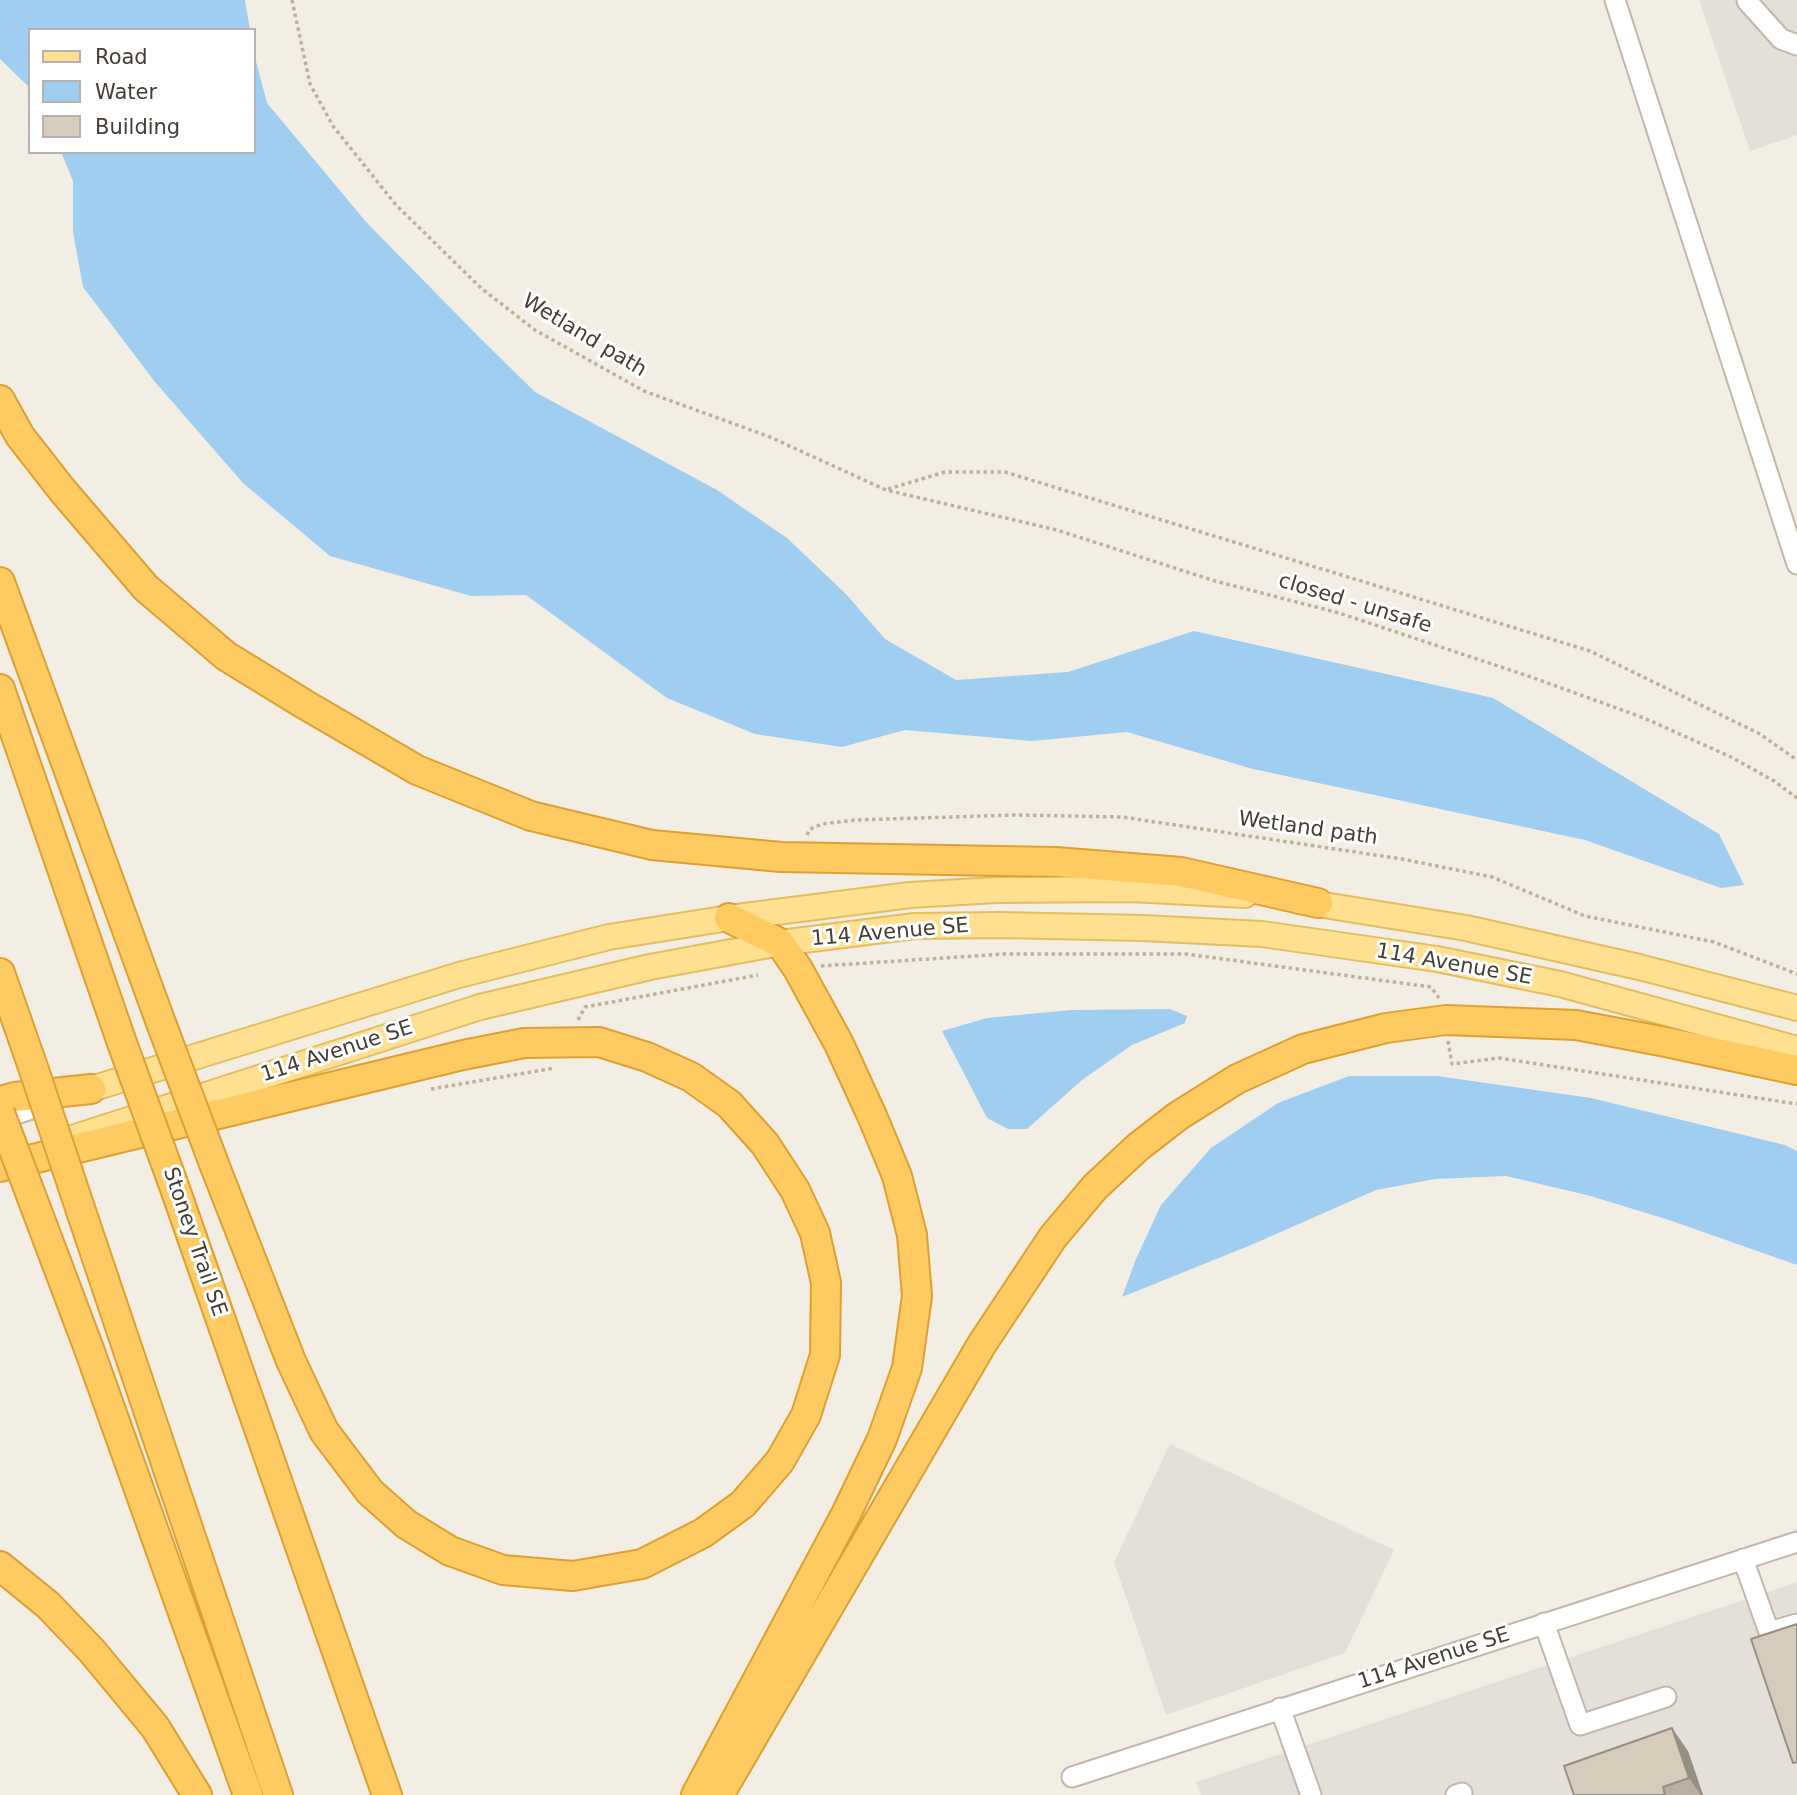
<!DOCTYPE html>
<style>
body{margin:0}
#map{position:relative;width:1797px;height:1795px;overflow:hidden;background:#f2eee4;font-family:"DejaVu Sans",sans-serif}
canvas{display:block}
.legend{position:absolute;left:28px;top:28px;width:228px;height:126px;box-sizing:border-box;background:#fff;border:2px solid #b4b2ae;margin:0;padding:9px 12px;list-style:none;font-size:21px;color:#443e34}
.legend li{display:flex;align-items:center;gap:14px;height:35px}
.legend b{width:35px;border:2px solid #b4b2ae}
</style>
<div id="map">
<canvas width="1797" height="1795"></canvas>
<ul class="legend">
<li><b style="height:9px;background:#ffe090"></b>Road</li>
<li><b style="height:19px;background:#9fcef0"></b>Water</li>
<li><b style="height:19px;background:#d7ccbc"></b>Building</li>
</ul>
</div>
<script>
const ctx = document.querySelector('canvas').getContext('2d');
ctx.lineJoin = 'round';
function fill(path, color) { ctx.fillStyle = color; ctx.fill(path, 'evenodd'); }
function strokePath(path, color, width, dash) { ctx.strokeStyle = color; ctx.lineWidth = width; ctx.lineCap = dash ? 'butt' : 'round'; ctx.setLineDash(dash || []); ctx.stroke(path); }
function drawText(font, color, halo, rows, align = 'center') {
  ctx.font = font + ' "DejaVu Sans",sans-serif'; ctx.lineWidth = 6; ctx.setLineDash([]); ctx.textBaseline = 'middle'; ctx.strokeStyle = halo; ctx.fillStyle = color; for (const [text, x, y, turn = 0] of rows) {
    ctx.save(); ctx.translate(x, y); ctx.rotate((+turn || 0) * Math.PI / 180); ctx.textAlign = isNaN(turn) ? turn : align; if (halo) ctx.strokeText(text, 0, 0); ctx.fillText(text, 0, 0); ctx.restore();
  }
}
fill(new Path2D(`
 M1699 0H1797V135L1750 151Z
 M1170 1444 1394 1550 1345 1653 1166 1715 1114 1562Z
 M1797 1582V1795H1201L1196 1782Z`), '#e4dfd9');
fill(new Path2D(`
 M0 0H245L250 30H30V88L0 59Z
 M254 54 267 103 367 223 480 338 535 392 717 490 787 538 846 594 885 639 956 680 1068 672 1194 631 1493 698 1719 834 1744 885 1721 888 1585 840 1253 769 1127 732 1032 741 905 730 842 747 755 734 667 698 526 595 471 596 330 556 243 483 155 382 83 287 73 232V181L61 152H254Z
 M1170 1009 1187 1016 1185 1023 1132 1045 1082 1080 1027 1129H1008L987 1118 942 1031 987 1018 1071 1010Z
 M1349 1076H1437L1591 1098 1785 1145 1797 1151V1265L1669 1220 1587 1195 1506 1176 1435 1179 1376 1190 1251 1245 1122 1297 1136 1259 1161 1205 1211 1148 1278 1103Z`), '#9fcef0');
const minor = new Path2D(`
 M1615 0 1797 564
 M1747 1 1781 39 1797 45
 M0 1119 54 1102
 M1743 1559 1769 1632 1797 1624
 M1544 1623 1580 1725 1666 1697
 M1280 1708 1311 1795
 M1072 1777 1797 1542
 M1456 1795 1462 1793`);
const major = new Path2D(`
 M1299 901 1466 928 1639 967 1797 1008
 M91 1089 459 975 609 937 729 918 910 895 996 890 1131 889 1245 895
 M72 1138 480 1007 650 967 780 943 915 926 999 925 1143 928 1262 934 1437 959 1560 984 1797 1049`);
const highway = new Path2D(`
 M0 400 20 436 63 491 146 588 226 656 304 704 417 770 531 816 652 845 781 857 1056 862 1181 872 1318 903
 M0 582 161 1023
 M0 689 122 1043
 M0 973 34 1070
 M0 1101 15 1097 91 1089
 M0 1167 463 1055 524 1043 599 1042 647 1057 691 1077 729 1104 765 1144 795 1190 815 1233 826 1283 825 1355 806 1415 780 1461 743 1504 703 1533 642 1564 573 1576 503 1570 450 1551 406 1524 370 1492 324 1431 291 1361 216 1169
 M173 1183 387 1795
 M82 1214 278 1795
 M43 1227 89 1349 248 1795
 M0 1566 48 1605 92 1651 155 1727 197 1795
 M696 1795 847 1512 882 1439 907 1368 917 1296 912 1235 897 1176 873 1118 839 1044 798 969 780 943 729 918
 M719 1795 982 1344 1053 1237 1095 1187 1138 1147 1178 1116 1237 1079 1303 1049 1386 1028 1446 1020 1576 1025 1666 1042 1797 1070`);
strokePath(minor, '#c0b8a9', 23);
strokePath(major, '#e4bd60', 28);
strokePath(highway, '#dea032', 32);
strokePath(new Path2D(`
 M292 0 310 84 333 126 396 205 481 288 535 330 644 391 770 437 886 490 1057 530 1215 581 1339 613 1534 678 1644 718 1731 757 1774 781 1797 798
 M888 489 945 472H1005L1590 651 1760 734 1797 760
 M807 835 810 829 822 824 855 820 1015 815 1122 817 1402 859 1492 877 1585 916 1714 942 1797 974
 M821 966 1004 954H1186L1431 987 1439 998
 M578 1020 585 1007 758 975
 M1448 1041 1452 1064 1499 1058 1797 1104
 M431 1089 555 1068`), '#bfb198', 3.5, [3.5, 3.5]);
strokePath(minor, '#fff', 19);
strokePath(major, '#ffe090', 24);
strokePath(highway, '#fecb62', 28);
const highwayBridge = new Path2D(`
 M161 1023 216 1169
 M122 1043 173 1183
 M34 1070 82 1214
 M0 1113 43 1227`);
strokePath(highwayBridge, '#dea032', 32, []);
strokePath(highwayBridge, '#fecb62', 28);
fill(new Path2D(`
 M1688 1751 1703 1795H1574Z`), '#b9afa2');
fill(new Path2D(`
 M1672 1728 1688 1751 1703 1795H1701L1689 1778Z`), '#968f84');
const building = new Path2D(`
 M1797 1624V1762L1793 1763 1751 1639Z
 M1672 1728 1689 1778 1663 1787 1665 1795H1574L1564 1766Z`);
fill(building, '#d7ccbc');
strokePath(building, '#968f84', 2);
drawText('21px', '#443e34', '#fff', [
 ["Wetland path",584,336,31],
 ["closed - unsafe",1355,604,17],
 ["Wetland path",1308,829,8],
 ["114 Avenue SE",890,933,-5],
 ["114 Avenue SE",1454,965,10],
 ["114 Avenue SE",337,1052,-18],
 ["Stoney Trail SE",194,1242,71],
 ["114 Avenue SE",1434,1659,-18]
]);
</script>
